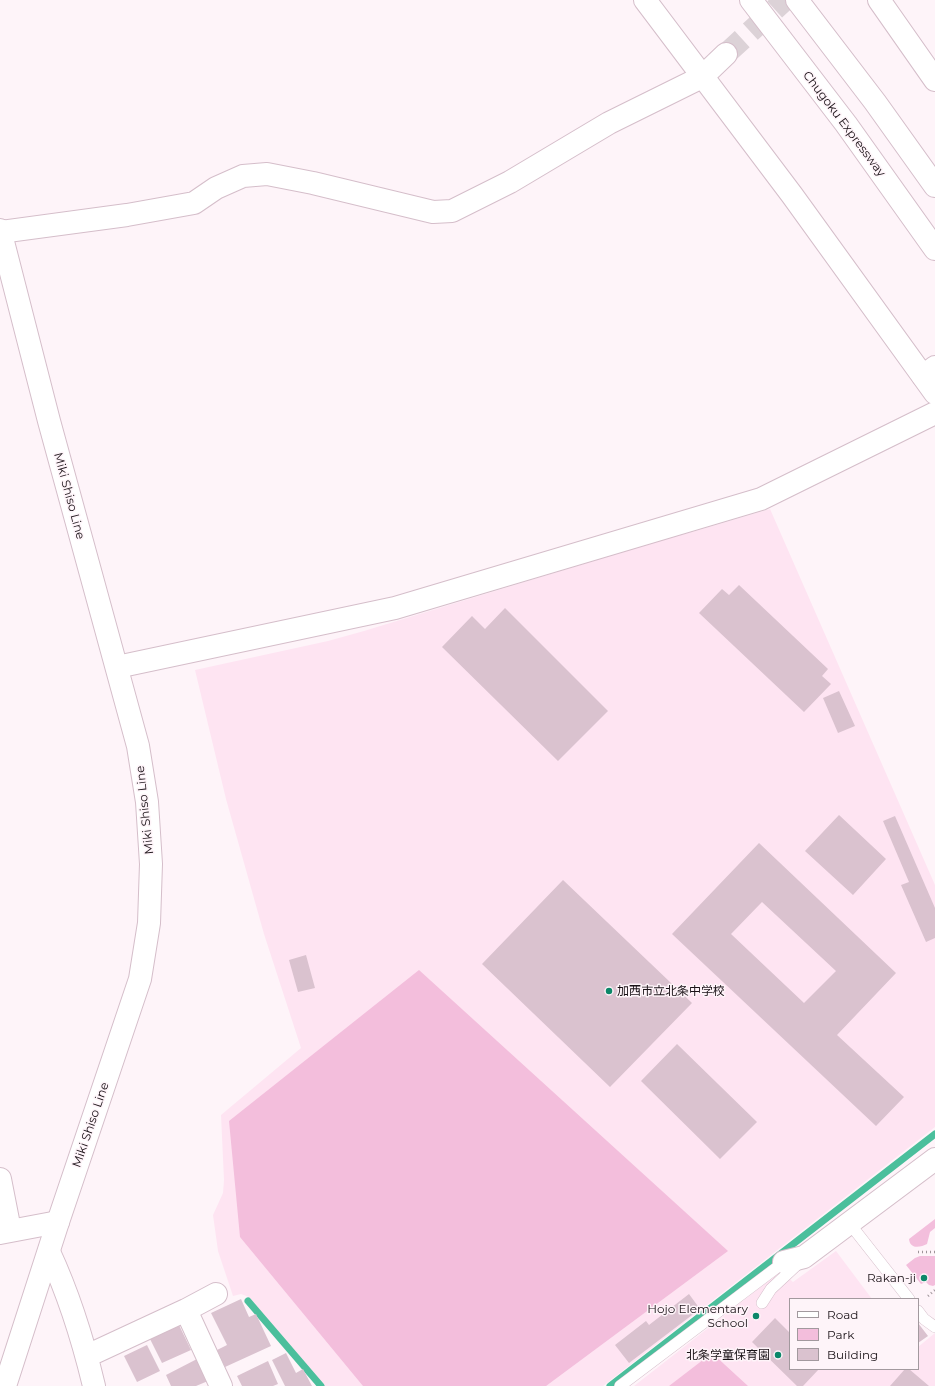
<!DOCTYPE html>
<meta charset="utf-8">
<style>
body{margin:0}
#map{position:relative;width:935px;height:1386px;overflow:hidden;background:#fef4f9;font-family:Montserrat,sans-serif}
canvas{display:block}
.legend{position:absolute;left:789px;top:1298px;width:130px;height:72px;box-sizing:border-box;background:#fef4f9;border:1px solid #a2999e;margin:0;padding:5px 7px;list-style:none;font-size:12px;color:#191116}
.legend li{display:flex;align-items:center;gap:8px;height:20px}
.legend b{width:20px;border:1px solid #a2999e}
</style>
<div id="map">
<canvas width="935" height="1386"></canvas>
<ul class="legend">
<li><b style="height:5px;background:#fff"></b>Road</li>
<li><b style="height:11px;background:#f3bedc"></b>Park</li>
<li><b style="height:11px;background:#dac2cf"></b>Building</li>
</ul>
</div>
<script>
const ctx = document.querySelector('canvas').getContext('2d');
ctx.lineJoin = 'round';
function fill(path, color) { ctx.fillStyle = color; ctx.fill(path, 'evenodd'); }
function strokePath(path, color, width, dash) { ctx.strokeStyle = color; ctx.lineWidth = width; ctx.lineCap = dash ? 'butt' : 'round'; ctx.setLineDash(dash || []); ctx.stroke(path); }
function drawText(font, color, halo, rows, align = 'center') {
  ctx.font = font + ' Montserrat,"Noto Sans JP",sans-serif'; ctx.lineWidth = 3; ctx.setLineDash([]); ctx.textBaseline = 'middle'; ctx.strokeStyle = halo; ctx.fillStyle = color; for (const [text, x, y, turn = 0] of rows) {
    ctx.save(); ctx.translate(x, y); ctx.rotate((+turn || 0) * Math.PI / 180); ctx.textAlign = isNaN(turn) ? turn : align; if (halo) ctx.strokeText(text, 0, 0); ctx.fillText(text, 0, 0); ctx.restore();
  }
}
fill(new Path2D(`
 M770 509 935 885V1127L603 1386H324L249 1297 241 1294 233 1296 218 1251 213 1215 223 1193 224 1180 221 1115 301 1048 264 934 226 799 195 670 328 641 364 631 665 539 692 532Z
 M836 1251 872 1299H790V1369H918V1347L935 1333V1386H634L781 1271 793 1282Z`), '#fee4f2');
fill(new Path2D(`
 M419 970 728 1251 546 1386H363L240 1237 229 1121Z
 M935 1219V1228L930 1232 927 1244C921 1247 910 1250 909 1239Z
 M920 1256H935V1285L933 1286 929 1285 926 1282 921 1284 906 1265 915 1258Z
 M712 1353 748 1386H669Z`), '#f3bedc');
strokePath(new Path2D(`
 M248 1301 321 1386
 M610 1386 935 1134`), '#4bbf9c', 7);
fill(new Path2D(`
 M739 585 828 669 822 676 831 684 804 712 699 613 722 589 729 595Z
 M505 608 608 711 558 761 442 647 472 616 485 629Z
 M839 691 855 726 838 733 823 698Z
 M839 815 886 859 853 895 805 851Z
 M895 816 935 908V938L926 942 901 885 909 882 883 821Z
 M759 843 896 973 837 1035 904 1097 876 1126 672 934ZM762 902 836 971 804 1003 731 934Z
 M563 880 692 1003 610 1087 482 964Z
 M306 955 315 988 298 992 289 960Z
 M677 1044 757 1122 720 1159 641 1081Z
 M689 1294 700 1309 629 1363 615 1345 646 1321 649 1325Z
 M241 1299 249 1317 256 1314 271 1346 225 1367 217 1350 227 1345 211 1313Z
 M775 1318 790 1333V1369H819L803 1386H797L752 1342Z
 M918 1323 928 1336 918 1343Z
 M179 1325 191 1350 162 1363 150 1339Z
 M147 1345 160 1371 137 1382 124 1356Z
 M286 1353 296 1373 303 1369 312 1386H285L272 1360Z
 M197 1359 208 1381 196 1386H171L166 1375Z
 M268 1361 278 1384 273 1386H242L237 1376Z
 M905 1369H909L929 1386H890Z`), '#dac2cf');
strokePath(new Path2D(`
 M726 54 785 0`), '#dcd2d7', 22, [22, 11]);
const service = new Path2D(`
 M850 1224 909 1299
 M762 1303 771 1289 800 1262
 M918 1311 924 1319 935 1327
 M620 1386 784 1262`);
const minor = new Path2D(`
 M879 0 935 80
 M0 232 127 215 194 203 216 188 243 176 267 174 313 183 433 212 452 211 510 182 609 123 702 77 726 54
 M923 376 935 367
 M0 1179 10 1230
 M49 1252C69 1295 83 1340 94 1386
 M186 1310 216 1294
 M87 1356 186 1310 221 1386`);
const tertiary = new Path2D(`
 M645 0 792 195 935 393
 M117 667 395 608 761 499 935 413
 M0 1233 58 1222
 M784 1262 804 1257 935 1159`);
const primary = new Path2D(`
 M0 230 49 421 138 746 147 802 151 864 149 923 140 979 58 1222 5 1386`);
const motorway = new Path2D(`
 M751 0 846 124 935 249
 M797 0 875 102 935 186`);
strokePath(service, '#d5beca', 12);
strokePath(minor, '#d5beca', 24);
strokePath(tertiary, '#d5beca', 24);
strokePath(primary, '#d5beca', 24);
strokePath(motorway, '#d5beca', 24);
strokePath(new Path2D(`
 M918 1252H935
 M928 1296 935 1290`), '#9e9499', 2.5, [1, 3]);
strokePath(service, '#fff', 11);
strokePath(minor, '#fff', 22);
strokePath(tertiary, '#fff', 22);
strokePath(primary, '#fff', 22);
strokePath(motorway, '#fff', 22);
for (const [x, y, r, color] of [
 [609,991,4,"#0b8769"],
 [924,1278,4,"#0b8769"],
 [756,1316,4,"#0b8769"],
 [778,1355,4,"#0b8769"]
]) { const dot = new Path2D(); dot.arc(x, y, r, 0, 2 * Math.PI); ctx.fillStyle = color; ctx.fill(dot); strokePath(dot, '#fef4f9', 1.5); }
drawText('12px', '#191116', '#fef4f9', [
 ["Chugoku Expressway",844,124,53],
 ["Miki Shiso Line",69,496,75],
 ["Miki Shiso Line",145,810,-96],
 ["Miki Shiso Line",91,1125,-71]
]);
drawText('12px', '#191116', '#fef4f9', [
 ["加西市立北条中学校",617,991,"left"],
 ["Rakan-ji",916,1278],
 ["Hojo Elementary",748,1309],
 ["School",748,1323],
 ["北条学童保育園",770,1355]
], 'right');
</script>
